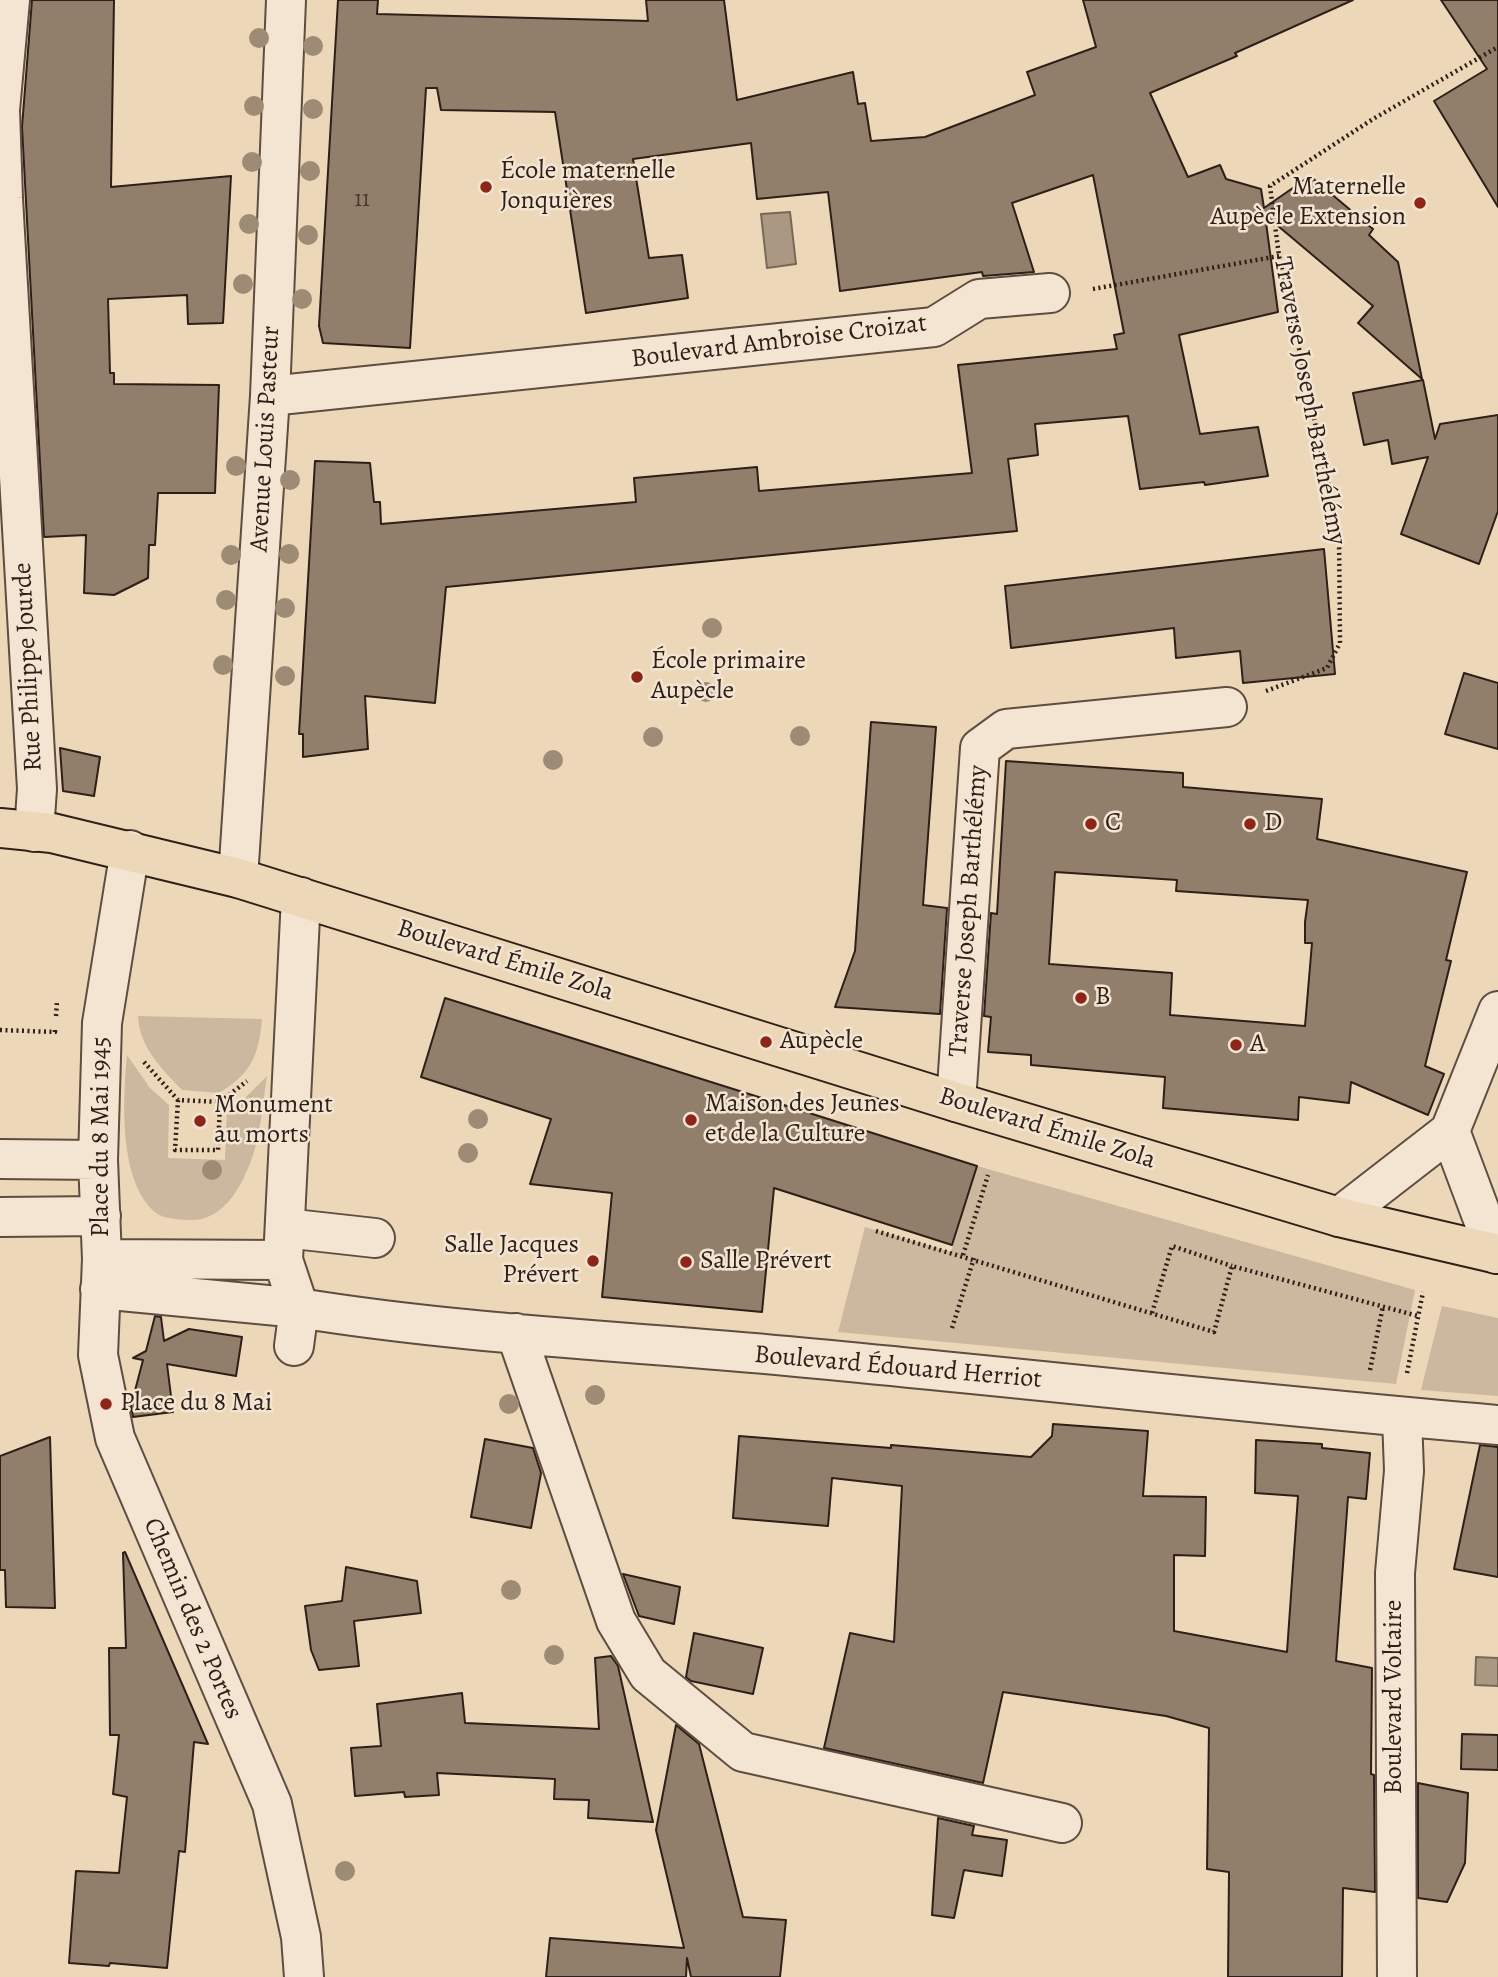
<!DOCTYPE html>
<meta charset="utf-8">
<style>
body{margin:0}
canvas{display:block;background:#ecd7b9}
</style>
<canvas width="1498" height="1977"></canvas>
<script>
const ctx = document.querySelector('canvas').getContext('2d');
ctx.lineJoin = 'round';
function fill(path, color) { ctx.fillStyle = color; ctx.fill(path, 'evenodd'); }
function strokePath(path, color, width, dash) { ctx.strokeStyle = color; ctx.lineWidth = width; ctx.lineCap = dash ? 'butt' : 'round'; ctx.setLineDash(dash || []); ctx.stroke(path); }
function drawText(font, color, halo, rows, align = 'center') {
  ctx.font = font + ' Alegreya,serif'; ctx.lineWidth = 5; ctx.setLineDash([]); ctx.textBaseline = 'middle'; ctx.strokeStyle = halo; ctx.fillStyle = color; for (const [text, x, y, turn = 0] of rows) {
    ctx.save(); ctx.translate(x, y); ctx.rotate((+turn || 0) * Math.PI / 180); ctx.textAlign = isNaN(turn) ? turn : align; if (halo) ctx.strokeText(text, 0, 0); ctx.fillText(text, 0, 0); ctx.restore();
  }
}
fill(new Path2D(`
 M138 1016 262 1019C259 1055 251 1074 219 1093L182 1090C162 1069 139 1047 138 1016Z
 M127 1055 150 1088 169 1105 168 1158 225 1160 227 1108 244 1099 267 1076C262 1109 260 1145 245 1175 235 1197 218 1220 192 1220 182 1220 164 1219 156 1213 118 1182 123 1098 127 1055Z
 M977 1166 1415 1290 1396 1384 838 1332 865 1227 951 1252Z
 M1442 1306 1498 1318V1396L1421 1390Z`), '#ccb89e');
const water = new Path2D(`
 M790 212 796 264 767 268 761 214Z
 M1476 1657 1498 1658V1686L1475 1685Z`);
fill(water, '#ab9882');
strokePath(water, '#796858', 2);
const building = new Path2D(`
 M32 0H114L111 187 231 176 223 323 188 324 187 295 108 299 110 373H114V384L219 385 215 493H158L155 545H149L148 578 114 595 84 593 86 535 44 537 22 127Z
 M338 0H378L377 14 648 21 646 0H724L737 100 853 72 858 104 865 103 871 141 925 137 1035 95 1027 72 1096 47 1083 0H1353L1235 53 1237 56 1150 93 1188 177 1220 165 1226 179 1261 189 1264 208 1310 176 1373 229 1369 235 1398 262 1422 379 1358 323 1373 306 1265 215 1278 312 1179 335 1200 434 1258 427 1268 476 1205 485 1204 482 1140 489 1128 416 1035 424 1038 455 1008 459 1017 531 446 587 435 703 365 696 368 749 303 757V734H299L315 461 370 463 374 502H380L381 524 636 502 634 478 757 467 759 491 972 473 958 365 1117 349 1114 335 1124 333 1093 175 1012 203 1034 272 983 276 982 272 840 291 828 192 757 199 751 143 633 159 649 258 682 255 688 298 586 313 555 112 441 110 437 88H426L410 348 323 343 319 326Z
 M1441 0H1498V207L1434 101 1487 69Z
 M1423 380 1435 439 1440 424 1498 415V511L1479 564 1401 534 1428 457 1392 464 1388 440 1364 445 1353 393Z
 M1324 549 1335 674 1243 683 1240 651 1176 658 1174 628 1011 648 1005 586Z
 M1464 673 1498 683V749L1445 734Z
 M871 722 936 727 923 905 947 908 940 1014 835 1007 855 951Z
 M60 748 100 757 94 796 63 791Z
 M1006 761 1183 773V787L1322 799 1317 839 1467 872 1446 960 1451 961 1425 1066 1444 1074 1428 1115 1351 1082 1349 1103 1299 1097 1298 1120 1163 1108 1165 1077 1031 1065V1055L988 1052 991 1017 984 1016 991 913 997 914ZM1055 872 1177 880 1176 891 1308 900 1305 922V943H1312L1305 1026 1170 1015 1172 973 1049 964Z
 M445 998 977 1166 952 1245 774 1188 762 1312 602 1297 612 1193 530 1184 551 1119 421 1077Z
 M155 1316 161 1317 164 1341 189 1329 242 1337 236 1376 167 1364 173 1412 133 1417 131 1406 143 1360 133 1358 146 1351Z
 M1053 1424 1148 1431 1143 1496 1206 1497 1205 1556 1174 1555V1631L1287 1652 1298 1496 1255 1493 1256 1440 1322 1444V1448L1370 1453 1366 1499 1348 1497 1336 1661 1372 1668 1371 1774 1374 1775 1375 1892 1343 1888 1342 1977H1228L1229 1872 1207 1869 1209 1728 1166 1716 1003 1692 983 1783 824 1748 850 1633 894 1642 902 1486 832 1478 828 1526 733 1518 739 1436 891 1448V1445L1031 1457 1052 1436Z
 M50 1437 55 1608 6 1607 5 1570H0V1456Z
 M485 1439 533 1448 541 1473 531 1528 471 1517Z
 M1480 1445 1498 1447V1577L1454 1569Z
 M125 1552 208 1744 194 1742 185 1852 179 1851 167 1968 110 1963 109 1966 69 1963 76 1871 119 1873 127 1797 113 1794 119 1735H110L109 1648H126L123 1553Z
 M346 1567 417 1581 421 1613 354 1621 359 1666 319 1670 311 1650 305 1606 342 1601Z
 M623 1574 680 1587 674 1624 639 1616Z
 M694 1633 763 1648 753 1694 691 1681 686 1677Z
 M611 1656 618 1666 653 1822 588 1818 589 1800 554 1799 555 1779 437 1773 439 1795 405 1797 404 1792 355 1796 351 1748 381 1746 377 1704 462 1693 465 1723 599 1729 595 1658Z
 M676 1725 699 1744 743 1917 786 1920 780 1977H691L687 1958 686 1977H546L550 1938 684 1948 656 1830Z
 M1462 1734 1498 1735V1770L1461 1769Z
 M1418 1783 1468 1793 1465 1863 1447 1902 1418 1898Z
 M938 1818 974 1826 972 1835 1007 1840 1002 1876 964 1870 954 1918 932 1915Z`);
fill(building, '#917f6c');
strokePath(building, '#2e1f18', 2);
const minor = new Path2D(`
 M10 0 0 110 3 198 37 789 34 832
 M270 396 934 327 979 299 1050 293
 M130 850 102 1023 98 1160 102 1259 98 1355 115 1438 272 1804 301 1937 304 1977
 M238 878 270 396 286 0
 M301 897 283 1260 299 1308C460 1334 625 1341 787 1356 1024 1378 1261 1405 1498 1425
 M956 1102 980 748 1006 729 1227 707
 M1450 1131 1496 1254
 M0 1159 98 1160
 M0 1217 101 1216
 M1339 1217 1450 1131 1498 1011
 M285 1228 375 1238
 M102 1259 283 1260
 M100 1289 299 1308 294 1346
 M516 1333 616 1621 648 1674 743 1752 1062 1823
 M1397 1977 1395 1573 1404 1471 1402 1417`);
const major = new Path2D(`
 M0 828 52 833 238 878 956 1102 1339 1217 1498 1254`);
strokePath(minor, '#5e4d40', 42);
strokePath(major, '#2e1f18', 42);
strokePath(new Path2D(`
 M1093 289 1279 256
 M1266 691 1327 668 1340 643 1339 534 1279 256 1270 186 1373 119 1498 47
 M56 1016 57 1001
 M0 1030 55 1032V1028
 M144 1062 178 1100 220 1102 247 1081
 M178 1100 175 1150H218L220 1102
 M876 1231 1214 1332 1232 1266 1418 1316
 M963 1255 988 1175
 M1152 1313 1172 1246 1232 1266
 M952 1328 974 1258
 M1370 1370 1383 1306
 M1407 1373 1423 1292`), '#2e1f18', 4.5, [2, 3.5]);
strokePath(minor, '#f3e5d2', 38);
strokePath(major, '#ecd7b9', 38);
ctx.fillStyle = '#9d8b76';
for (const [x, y] of [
 [259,38],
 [313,46],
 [254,106],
 [313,109],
 [252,162],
 [310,171],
 [249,224],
 [308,235],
 [243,284],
 [302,299],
 [236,466],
 [290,480],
 [289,554],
 [231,555],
 [226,600],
 [285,608],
 [712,628],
 [223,665],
 [285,676],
 [706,692],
 [800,736],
 [653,737],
 [553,760],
 [478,1119],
 [468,1153],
 [212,1170],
 [595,1395],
 [509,1404],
 [511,1590],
 [554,1655],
 [345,1871]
]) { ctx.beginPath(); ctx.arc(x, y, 10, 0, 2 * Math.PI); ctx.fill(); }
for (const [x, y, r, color] of [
 [486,187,7,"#8f2418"],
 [1420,203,7,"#8f2418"],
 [637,677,7,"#8f2418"],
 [1091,824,7,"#8f2418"],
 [1250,824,7,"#8f2418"],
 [1081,998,7,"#8f2418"],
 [766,1042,7,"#8f2418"],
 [1236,1045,7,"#8f2418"],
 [691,1120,7,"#8f2418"],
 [200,1121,7,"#8f2418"],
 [593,1261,7,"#8f2418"],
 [686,1262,7,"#8f2418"],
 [106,1404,7,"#8f2418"]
]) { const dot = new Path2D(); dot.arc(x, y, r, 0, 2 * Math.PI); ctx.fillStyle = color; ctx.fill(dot); strokePath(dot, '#f3e5d2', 2.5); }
drawText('23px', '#47372d', null, [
 ["11",362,200]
]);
drawText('26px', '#2e1f18', '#f3e5d2', [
 ["École maternelle",500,172],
 ["Jonquières",500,202],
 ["Maternelle",1406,188,"right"],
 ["Aupècle Extension",1406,218,"right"],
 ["École primaire",651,662],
 ["Aupècle",651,692],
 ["C",1105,824],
 ["D",1264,824],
 ["B",1095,998],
 ["Aupècle",780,1042],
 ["A",1250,1045],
 ["Maison des Jeunes",705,1105],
 ["et de la Culture",705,1135],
 ["Monument",214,1106],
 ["au morts",214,1136],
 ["Salle Jacques",579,1246,"right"],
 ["Prévert",579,1276,"right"],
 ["Salle Prévert",700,1262],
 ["Place du 8 Mai",120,1404]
], 'left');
drawText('26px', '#2e1f18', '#f3e5d2', [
 ["Boulevard Ambroise Croizat",779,342,-7],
 ["Traverse Joseph Barthélémy",1309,401,79],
 ["Avenue Louis Pasteur",266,439,-87],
 ["Rue Philippe Jourde",29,667,-93],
 ["Traverse Joseph Barthélémy",969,911,-86],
 ["Boulevard Émile Zola",505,961,17],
 ["Boulevard Émile Zola",1047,1129,17],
 ["Place du 8 Mai 1945",102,1137,-90],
 ["Boulevard Édouard Herriot",898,1368,5],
 ["Chemin des 2 Portes",192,1619,67],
 ["Boulevard Voltaire",1395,1697,-90]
]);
</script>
